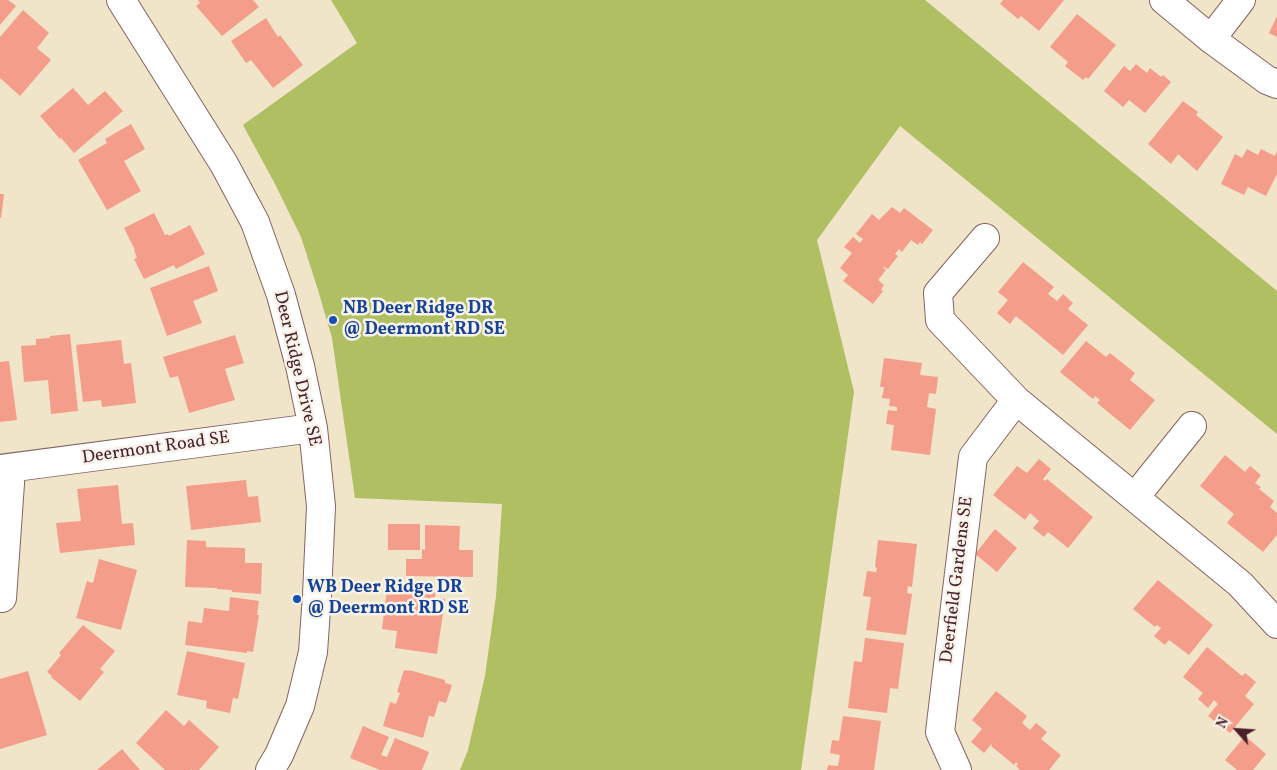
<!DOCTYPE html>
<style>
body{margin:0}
#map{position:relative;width:1277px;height:770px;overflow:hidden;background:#f0e4c9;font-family:Vollkorn,serif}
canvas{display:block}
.north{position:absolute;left:1212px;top:705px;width:50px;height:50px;-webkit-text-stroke:4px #f7f3e8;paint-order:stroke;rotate:296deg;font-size:14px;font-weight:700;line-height:20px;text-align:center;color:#4a1f2b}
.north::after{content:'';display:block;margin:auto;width:18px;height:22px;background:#4a1f2b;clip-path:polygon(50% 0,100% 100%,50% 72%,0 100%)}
</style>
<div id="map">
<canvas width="1277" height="770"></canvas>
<div class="north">N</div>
</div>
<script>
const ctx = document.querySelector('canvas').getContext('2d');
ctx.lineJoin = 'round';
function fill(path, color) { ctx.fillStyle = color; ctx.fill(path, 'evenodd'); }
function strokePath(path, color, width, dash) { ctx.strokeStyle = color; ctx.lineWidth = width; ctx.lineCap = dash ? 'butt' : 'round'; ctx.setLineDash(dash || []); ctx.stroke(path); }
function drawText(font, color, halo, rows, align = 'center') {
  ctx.font = font + ' Vollkorn,serif'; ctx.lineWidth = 5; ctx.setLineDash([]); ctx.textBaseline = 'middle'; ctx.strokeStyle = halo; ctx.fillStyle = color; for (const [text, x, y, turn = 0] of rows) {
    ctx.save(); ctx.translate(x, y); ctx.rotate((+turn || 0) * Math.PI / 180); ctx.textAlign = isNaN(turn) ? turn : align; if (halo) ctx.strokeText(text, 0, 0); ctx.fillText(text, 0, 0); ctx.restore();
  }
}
fill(new Path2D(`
 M331 0H925L1277 291V434L900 126 817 240 854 392 801 770H460L468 750 485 676 496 596 502 504 355 498 332 338 318 290 301 237 274 182 243 125 357 43Z`), '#afbf62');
fill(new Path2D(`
 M0 0H8L16 6 0 25Z
 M198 0H253L259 7 222 36 196 6 200 3Z
 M1003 0H1064L1039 31 1021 16 1018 19 1000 4Z
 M23 10 49 33 37 48 51 60 20 96 0 78V37Z
 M1077 14 1116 45 1088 79 1086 77 1083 80 1065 66 1068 62 1050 47Z
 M1277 16V37L1269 33Z
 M266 18 278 37 280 35 303 65 273 88 251 60 246 63 231 41Z
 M1136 64 1147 73 1150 68 1161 77 1163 75 1171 82 1145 113 1129 100 1123 107 1104 91 1124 66 1130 71Z
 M73 88 88 105 105 91 123 111 74 153 61 138 60 139 40 116Z
 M1183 101 1198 112 1196 115 1223 137 1197 171 1178 154 1171 164 1148 144Z
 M131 124 145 149 124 161 141 191 107 210 78 160 107 143 105 139Z
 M1247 149 1258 155 1261 149 1275 156 1277 151V174L1266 196 1248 187 1244 195 1221 184 1235 154 1242 158Z
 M0 194H4L1 218H0Z
 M892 207 900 213 904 208 933 230 922 244 920 242 918 245 911 240 902 252 899 249 895 254 898 256 888 269 884 267 883 268 886 270 878 280 884 285 881 290 883 291 873 304 843 281 848 275 840 268 852 253 844 247 853 237 860 243 863 239 856 234 872 214 879 220Z
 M154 213 165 235 168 234 169 236 190 225 205 254 176 269 174 265 144 279 134 259 137 258 134 250H135L124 228Z
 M1023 262 1054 287 1048 294 1057 301 1063 294 1073 303 1068 309 1088 325 1063 355 1016 316 1010 324 997 313 1008 300 998 292Z
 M209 266 218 291 193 301 202 323 167 336 150 288Z
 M70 334 78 411 51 414 48 380 24 382 21 346 36 345V339L50 338V336Z
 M235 335 244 363 225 369 235 400 189 413 178 376 170 378 163 357Z
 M121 340 124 364 131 363 136 403 102 407 101 400 83 402 76 345Z
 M1086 341 1106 357 1110 353 1135 373 1130 380 1155 400 1130 430 1097 403 1100 400 1095 396 1093 399 1060 372Z
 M884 358 922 363 920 375 938 377 936 394 929 393 927 407 936 409 930 455 891 450 894 425 886 424 888 410 897 411V407L889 406 890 399 882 398 884 387H880Z
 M9 361 17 420 0 422V362Z
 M1225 455 1245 472 1250 466 1261 475 1255 483 1261 487 1259 489 1274 501 1270 507 1277 513V535L1263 552 1227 523 1234 514 1200 486Z
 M1039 459 1051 469 1043 479 1045 481 1047 479 1093 517 1068 548 1048 532 1044 537 1033 528 1039 521 1030 513 1025 520 993 495 1017 466 1027 473Z
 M246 480 248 497 258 496 261 522 191 530 186 486Z
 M118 485 122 524 133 523 135 545 60 553 56 523 81 521 77 489Z
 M388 524H420V550H388Z
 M425 525 460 526 459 550H473V577L406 576V559H422V549L425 550Z
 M995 529 1017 548 997 572 975 554Z
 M187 540 206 541V547L245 548V563H262L261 594 232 592V590L217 589V588L185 587Z
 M878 540 917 544 912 587 908 586 907 593 912 594 906 635 866 630 871 597 863 596 867 571 876 572 877 568 875 567Z
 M99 559 137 570 121 630 76 618 87 581 93 583Z
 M1158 580 1213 625 1189 655 1169 640 1165 645 1154 636 1161 628 1157 625 1155 627 1133 609Z
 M388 581 419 585 418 590 436 592 435 598 445 599 437 654 395 648 397 631 382 629Z
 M230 597 259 601 257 615H259L253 652 247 651V653L185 645 188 621 202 623 204 608 229 611Z
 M83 625 115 651 100 669 104 672 80 701 51 677 52 676 47 672 61 655 59 653Z
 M865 638 904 643 898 689 890 688 887 713 848 708 854 661 862 662Z
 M1207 647 1242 676 1245 673 1256 682 1245 696 1254 704 1230 733 1208 716 1218 704 1214 700 1208 708 1198 699 1203 693 1183 677Z
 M187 651 245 663 238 699 233 698 230 713 206 708 207 701 177 695Z
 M404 670 409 671V670L445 680V683L452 685 446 703 439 701 434 717 429 716 423 738 383 726 390 702 396 704 400 693 397 692Z
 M28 671 47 735 0 749V679Z
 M996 691 1027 716 1022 723 1030 730 1036 723 1047 732 1041 739 1061 755 1049 770H1020L1016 766 1018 764 1016 762 1014 765 991 746 993 742 984 753 971 742 982 729 972 720Z
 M166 710 184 726 189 720 219 747 199 770H192L191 769 190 770H165L136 743Z
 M843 716 881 721 874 770H827L828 765 838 766 840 755 830 753 832 740 839 741Z
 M363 726 389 737 381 755 387 757 395 738 429 752 422 770H380L350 758Z
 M1245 736 1266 754 1253 770H1237L1225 760Z
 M122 749 140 770H97Z`), '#f59d8b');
const minor = new Path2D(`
 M121 0 224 164 255 222 281 295 300 366 313 428 321 506 317 595 313 652 300 706 279 755 270 770
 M1164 0 1211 39 1267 80 1277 84
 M1211 39 1241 0
 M985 238 938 293 940 320 1016 400 1240 584 1277 624
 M0 469 313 428
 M1135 497 1192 426
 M2 598 11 469
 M957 770 940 732 973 457 1016 400`);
strokePath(minor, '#846462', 30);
strokePath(minor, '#fff', 28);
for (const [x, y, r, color] of [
 [333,320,5,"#1a4fb4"],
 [297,599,5,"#1a4fb4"]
]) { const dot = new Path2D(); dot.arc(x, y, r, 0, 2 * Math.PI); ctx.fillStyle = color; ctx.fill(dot); strokePath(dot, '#f7f3e8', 2); }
drawText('bold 18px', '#164399', '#f7f3e8', [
 ["NB Deer Ridge DR",343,310],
 ["@ Deermont RD SE",343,331],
 ["WB Deer Ridge DR",307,589],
 ["@ Deermont RD SE",307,610]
], 'left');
drawText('18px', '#4a1f2b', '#f7f3e8', [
 ["Deer Ridge Drive SE",296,369,77],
 ["Deermont Road SE",156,449,-8],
 ["Deerfield Gardens SE",958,580,-83]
]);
</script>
